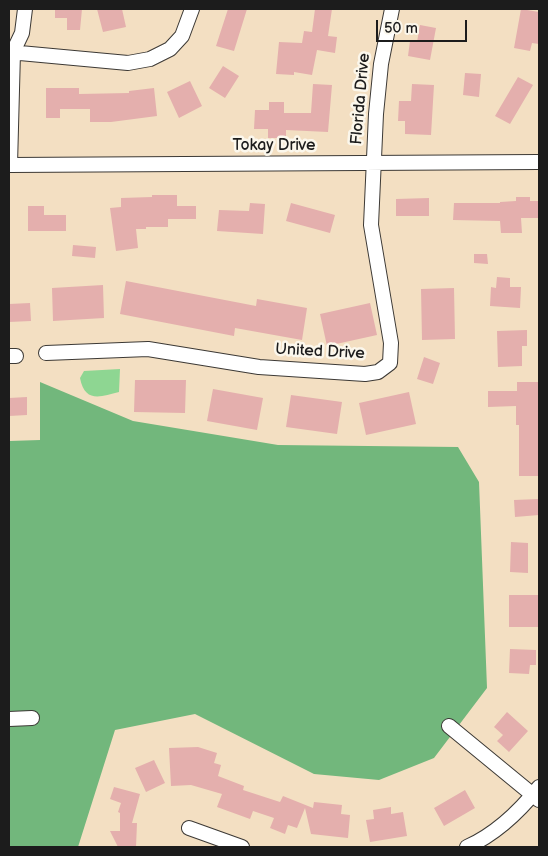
<!DOCTYPE html>
<style>
body{margin:0}
#map{position:relative;width:548px;height:856px;overflow:hidden;background:#f3dfc2;font-family:"Balsamiq Sans",sans-serif}
canvas{display:block}
.frame{position:absolute;inset:0;border:10px solid #1c1c1c;pointer-events:none}
.scale{position:absolute;left:376px;top:20px;width:91px;height:22px;box-sizing:border-box;border:2px solid #1c1c1c;border-top:0;padding-left:6px;font-size:15px;line-height:18px;white-space:nowrap;color:#1c1c1c;-webkit-text-stroke:4px #fbf7ec;paint-order:stroke}
</style>
<div id="map">
<canvas width="548" height="856"></canvas>
<div class="frame"></div>
<div class="scale">50 m</div>
</div>
<script>
const ctx = document.querySelector('canvas').getContext('2d');
ctx.lineJoin = 'round';
function fill(path, color) { ctx.fillStyle = color; ctx.fill(path, 'evenodd'); }
function strokePath(path, color, width, dash) { ctx.strokeStyle = color; ctx.lineWidth = width; ctx.lineCap = dash ? 'butt' : 'round'; ctx.setLineDash(dash || []); ctx.stroke(path); }
function drawText(font, color, halo, rows, align = 'center') {
  ctx.font = font + ' "Balsamiq Sans",sans-serif'; ctx.lineWidth = 5; ctx.setLineDash([]); ctx.textBaseline = 'middle'; ctx.strokeStyle = halo; ctx.fillStyle = color; for (const [text, x, y, turn = 0] of rows) {
    ctx.save(); ctx.translate(x, y); ctx.rotate((+turn || 0) * Math.PI / 180); ctx.textAlign = isNaN(turn) ? turn : align; if (halo) ctx.strokeText(text, 0, 0); ctx.fillText(text, 0, 0); ctx.restore();
  }
}
fill(new Path2D(`
 M120 369 119 392C100 397 85 403 80 378L84 371Z`), '#8ed692');
fill(new Path2D(`
 M40 382 133 421 278 445 458 447 479 482 487 688 434 758 379 780 314 774 195 714 115 730 78 847H9V441L40 440Z`), '#72b77c');
fill(new Path2D(`
 M55 9H82L80 30H67V18H55Z
 M97 9H122L126 27 103 32Z
 M228 9H247L234 51 216 46Z
 M315 9H332L328 36 337 37 335 53 317 50 312 75 294 72V75L276 74 279 42 302 43 304 31 312 32Z
 M521 9 539 12V44L532 43 530 51 514 48Z
 M420 25 436 28 430 60 408 56 410 41 417 42Z
 M223 66 239 76 225 98 209 88Z
 M465 73 481 74 479 97 463 95Z
 M518 77 533 85 510 124 495 116Z
 M190 81 202 106 179 118 167 92Z
 M313 84 332 85 328 132 286 130V138H268V129H254L255 110H269V102H284V113H311Z
 M412 84 434 85 431 135 405 134V121H398L399 101H411Z
 M46 88H79V94L129 93V91L154 88 157 116 111 122H90V109H60V118H46Z
 M152 195H177V206H196V219H168V227H146V229H136L138 248 116 251 110 208 121 207V198L152 197Z
 M516 197H530V201H539V218H521L522 233H501L500 221 453 220 454 203H500V202L516 201Z
 M429 198V216H396V199Z
 M250 203 265 204 263 234 217 231 219 210 249 211Z
 M291 203 335 215 330 233 286 221Z
 M28 206H44V215H66V231H28Z
 M73 245 96 247 95 258 72 256Z
 M474 254H487L488 264 474 263Z
 M497 277 510 278V287H521L520 308 490 306 491 287 496 288Z
 M126 281 256 306 257 299 307 308 302 340 235 328 234 336 120 314Z
 M103 285 104 318 53 321 52 288Z
 M454 288 455 339 422 340 421 289Z
 M30 303 31 321 9 322V304Z
 M370 303 377 335 327 346 320 314Z
 M527 330V346H522V366L498 367 497 331Z
 M424 357 440 363 433 384 417 379Z
 M135 380H186L185 413 134 412Z
 M517 382H538L539 476H519V425H516V406L488 407V391H517Z
 M213 389 263 398 257 430 207 421Z
 M409 392 416 424 366 435 359 403Z
 M291 395 342 402 337 434 286 427Z
 M27 397V415L9 416V398Z
 M539 499V515L515 517 514 500Z
 M511 542 528 543V573L510 572Z
 M509 595H539V627H509Z
 M510 649 536 650V665H530L529 674 509 673Z
 M507 712 528 731 509 752 497 741 503 735 494 727Z
 M198 747 217 753 214 763 221 765 218 776 244 786 243 790 280 802 283 796 313 808 314 802 342 805 341 814 350 815 348 838 311 834 305 808 297 828 288 825 285 834 270 828 274 818 253 811 250 819 217 807 222 794 191 785 171 786 169 748Z
 M154 760 165 783 146 792 135 768Z
 M114 787 140 794 132 823H137L136 847H118L110 831H120V813L118 812 121 803 110 799Z
 M465 790 475 808 444 826 434 808Z
 M391 807V814L403 812 407 836 370 842 366 820 374 819 373 810Z`), '#e4afad');
const street = new Path2D(`
 M9 52 128 63 150 59 170 49 182 36 192 9
 M9 165 539 162
 M10 165 13 52 22 33 25 9
 M46 353 148 349 259 367 365 374 378 372 390 363 391 343 371 225 376 114 381 64 392 9
 M9 356H16
 M9 719 32 718
 M449 726 539 800
 M189 828 242 847
 M467 847C496 834 519 812 539 787`);
strokePath(street, '#3c3935', 16);
strokePath(street, '#fff', 14);
drawText('16px', '#1c1c1c', '#fbf7ec', [
 ["Florida Drive",361,99,-85],
 ["Tokay Drive",274,146],
 ["United Drive",320,352,3]
]);
</script>
